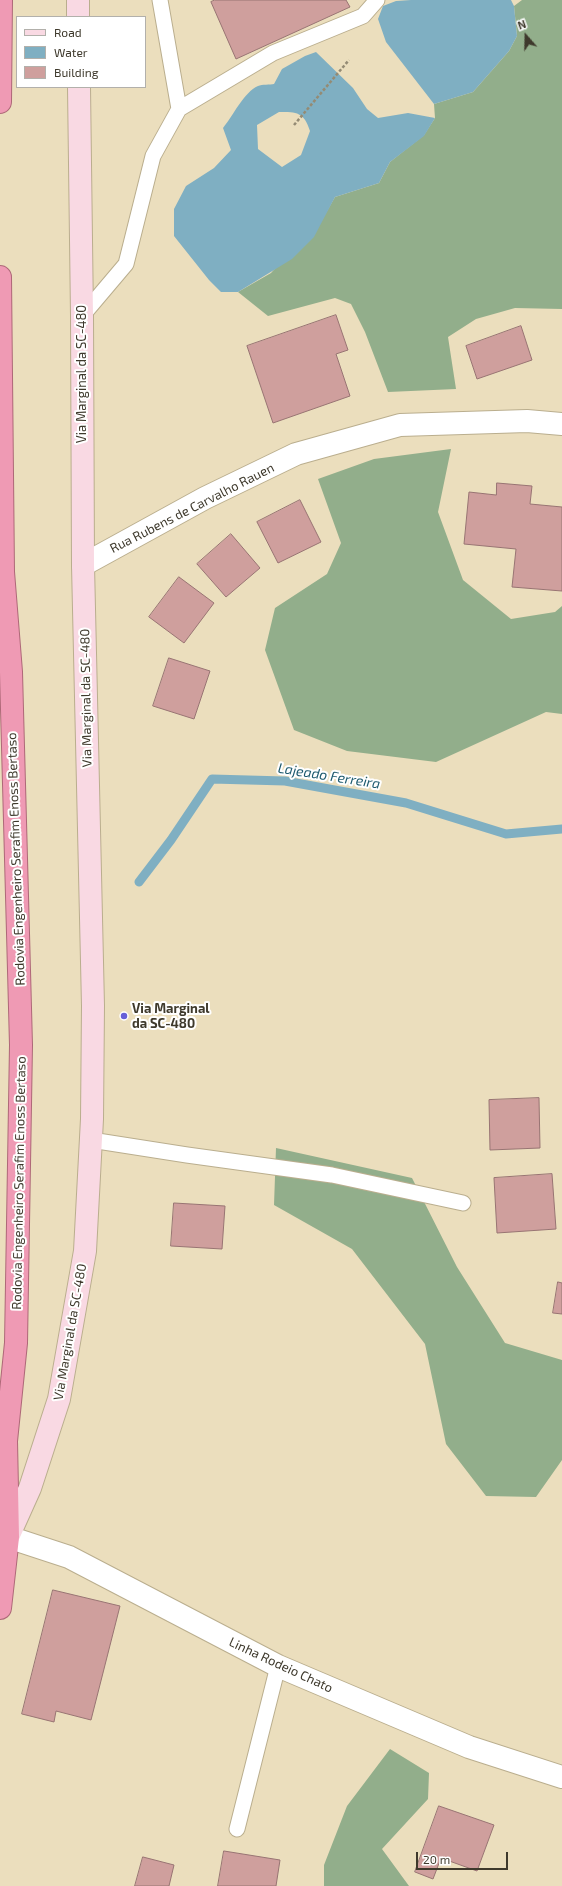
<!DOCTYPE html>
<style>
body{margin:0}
#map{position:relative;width:562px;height:1886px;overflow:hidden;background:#ebdebd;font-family:"Exo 2",sans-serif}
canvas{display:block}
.legend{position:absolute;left:16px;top:16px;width:130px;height:72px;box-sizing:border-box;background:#fff;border:1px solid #b2b0ab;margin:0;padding:5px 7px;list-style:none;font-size:12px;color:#3e392c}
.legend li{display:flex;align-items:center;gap:8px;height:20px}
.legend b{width:20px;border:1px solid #b2b0ab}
.north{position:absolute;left:506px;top:16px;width:40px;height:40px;-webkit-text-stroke:3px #fff;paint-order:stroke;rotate:340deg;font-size:11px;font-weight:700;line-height:16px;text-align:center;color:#3e392c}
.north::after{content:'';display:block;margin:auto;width:14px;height:18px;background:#3e392c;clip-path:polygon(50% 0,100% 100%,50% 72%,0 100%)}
.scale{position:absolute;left:416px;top:1852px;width:92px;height:18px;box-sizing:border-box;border:2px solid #3e392c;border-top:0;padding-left:5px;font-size:12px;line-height:14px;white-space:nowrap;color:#3e392c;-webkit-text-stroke:3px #fff;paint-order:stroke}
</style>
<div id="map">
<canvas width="562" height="1886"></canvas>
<ul class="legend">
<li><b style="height:5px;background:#f9d9e3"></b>Road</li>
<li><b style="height:11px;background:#7fafc2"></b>Water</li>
<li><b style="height:11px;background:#cf9f9d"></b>Building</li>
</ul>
<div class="north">N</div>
<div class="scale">20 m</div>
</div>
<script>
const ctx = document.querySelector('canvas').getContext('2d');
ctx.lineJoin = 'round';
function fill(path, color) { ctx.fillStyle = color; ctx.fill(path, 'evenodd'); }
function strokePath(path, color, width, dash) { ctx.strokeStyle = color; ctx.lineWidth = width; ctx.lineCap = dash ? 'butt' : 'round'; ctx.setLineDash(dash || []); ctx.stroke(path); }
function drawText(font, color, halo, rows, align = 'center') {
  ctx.font = font + ' "Exo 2",sans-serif'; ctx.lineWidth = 4; ctx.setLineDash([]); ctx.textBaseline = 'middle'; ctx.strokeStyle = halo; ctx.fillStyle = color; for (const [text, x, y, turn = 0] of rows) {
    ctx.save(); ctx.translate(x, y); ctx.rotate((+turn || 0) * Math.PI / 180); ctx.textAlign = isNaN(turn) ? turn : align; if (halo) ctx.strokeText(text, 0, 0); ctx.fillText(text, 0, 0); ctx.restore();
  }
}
fill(new Path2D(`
 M522 0H562V309L515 308 476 319 448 337 456 389 388 392 365 332 351 304 335 298 268 316 238 292 271 273 327 211 335 197 379 183 390 162 424 135 435 118 434 104 473 92 509 51 517 36 514 6Z
 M451 449 438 512 463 580 511 619 555 612 562 606V714L546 712 436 762 347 751 294 730 265 650 275 608 327 574 341 543 318 479 374 459Z
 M276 1148 412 1178 457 1267 505 1343 562 1360V1460L536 1497 486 1496 446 1444 425 1344 352 1249 274 1205Z
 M390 1749 429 1773 428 1799 382 1849 409 1886H324V1865L347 1806Z`), '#92ae8b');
fill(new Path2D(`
 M411 0H511L514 6 517 36 509 51 473 92 434 104 386 42 378 19 383 6 396 1Z
 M316 52 353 88 367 109 378 118 408 113 435 118 424 136 390 162 379 183 335 197 314 237 292 259 238 292H221L209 280 174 236V209L186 186 214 168 231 150 223 128C233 116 244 92 258 86 262 84 270 85 274 84L282 69 305 56ZM279 112C297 112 304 112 310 131L301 155 282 167 258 149 257 125Z`), '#7fafc2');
strokePath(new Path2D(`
 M139 882 171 840 212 779 285 781 406 803 506 834 562 829`), '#7fafc2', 9);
const building = new Path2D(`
 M215 0H346L350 7 236 59 211 2Z
 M336 315 348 350 336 354 350 396 273 423 247 346Z
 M521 326 532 360 477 379 466 346Z
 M497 483 532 486 530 504 562 507V591L512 587 516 549 464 544 469 492 496 495Z
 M300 500 321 542 278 563 257 522Z
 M231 534 260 568 226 597 197 564Z
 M179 577 214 603 184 643 149 617Z
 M169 658 210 671 194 719 153 706Z
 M539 1098 540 1148 490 1150 489 1100Z
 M552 1174 556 1229 497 1233 494 1178Z
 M174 1203 225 1206 222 1249 171 1246Z
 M558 1282 562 1283V1314L553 1313Z
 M53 1590 120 1606 91 1720 56 1711 54 1722 22 1714Z
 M439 1806 494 1825 477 1871 441 1858 433 1879 415 1872Z
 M224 1851 280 1860 276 1886H218Z
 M143 1857 174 1865 169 1886H135Z`);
fill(building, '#cf9f9d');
strokePath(building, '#987473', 1);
const service = new Path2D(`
 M179 109 273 53 363 16 377 0
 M82 316 126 264 153 156 179 109 160 0
 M91 1140 187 1155 332 1175 463 1203
 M237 1829 278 1666`);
const minor = new Path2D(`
 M83 565 205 498 296 454 400 425 527 421 562 424
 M8 1537 69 1557 278 1666 469 1747 562 1777`);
const secondary = new Path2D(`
 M78 0V17
 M8 1537 30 1488 59 1399 85 1251 92 1119 93 1006 83 565 82 316 79 87`);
const trunk = new Path2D(`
 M0 102 1 0
 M0 277 3 572 11 672 21 1045 16 1343 6 1441 8 1537 0 1608`);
strokePath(service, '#baae8e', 17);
strokePath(minor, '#baae8e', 24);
strokePath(secondary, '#baae8e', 24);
strokePath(trunk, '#ae6878', 24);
strokePath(new Path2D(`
 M294 125 349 60`), '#948b74', 2.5, [3, 2]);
strokePath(service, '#fff', 15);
strokePath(minor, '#fff', 22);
strokePath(secondary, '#f9d9e3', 22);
strokePath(trunk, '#ef9ab4', 22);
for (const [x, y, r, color] of [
 [124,1016,4,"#665fd8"]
]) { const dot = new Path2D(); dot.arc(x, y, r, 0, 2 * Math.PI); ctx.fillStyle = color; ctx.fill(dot); strokePath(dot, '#fff', 1.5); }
drawText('13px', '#3e392c', '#fff', [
 ["Via Marginal da SC-480",82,374,-90],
 ["Rua Rubens de Carvalho Rauen",192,508,-27],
 ["Via Marginal da SC-480",86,698,-91],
 ["Rodovia Engenheiro Serafim Enoss Bertaso",16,859,-92],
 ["Rodovia Engenheiro Serafim Enoss Bertaso",19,1183,-89],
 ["Via Marginal da SC-480",70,1332,-80],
 ["Linha Rodeio Chato",281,1665,25]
]);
drawText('bold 13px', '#3e392c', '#fff', [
 ["Via Marginal",132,1009],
 ["da SC-480",132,1024]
], 'left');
drawText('italic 14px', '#1c596e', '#fff', [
 ["Lajeado Ferreira",329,776,9]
]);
</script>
